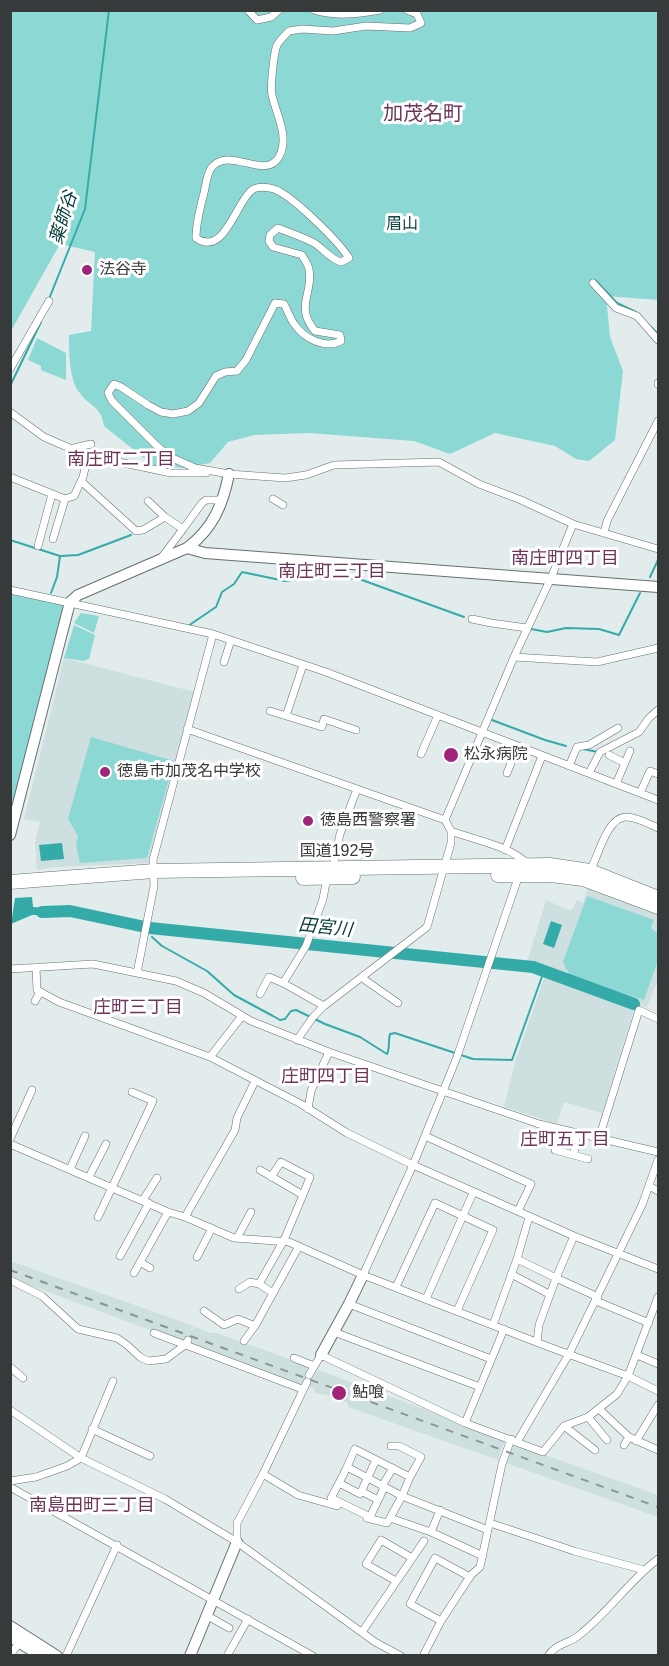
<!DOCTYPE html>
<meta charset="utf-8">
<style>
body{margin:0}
#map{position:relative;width:669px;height:1666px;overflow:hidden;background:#e2ecec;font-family:Arial,sans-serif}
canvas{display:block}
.frame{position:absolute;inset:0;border:12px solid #363a3a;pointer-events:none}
</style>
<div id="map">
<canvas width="669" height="1666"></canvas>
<div class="frame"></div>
</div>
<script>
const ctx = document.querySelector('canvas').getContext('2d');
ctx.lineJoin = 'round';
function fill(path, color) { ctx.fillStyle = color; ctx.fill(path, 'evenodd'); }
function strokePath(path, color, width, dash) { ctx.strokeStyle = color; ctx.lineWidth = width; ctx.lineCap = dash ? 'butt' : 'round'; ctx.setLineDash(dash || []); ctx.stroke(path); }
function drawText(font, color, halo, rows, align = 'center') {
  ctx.font = font + ' Arial,"Noto Sans JP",sans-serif'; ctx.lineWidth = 6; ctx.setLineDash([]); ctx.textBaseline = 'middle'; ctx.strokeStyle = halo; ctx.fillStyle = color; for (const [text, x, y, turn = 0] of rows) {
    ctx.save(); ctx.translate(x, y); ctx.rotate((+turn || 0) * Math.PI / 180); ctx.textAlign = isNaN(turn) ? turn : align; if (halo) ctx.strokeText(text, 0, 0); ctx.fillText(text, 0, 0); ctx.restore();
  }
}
fill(new Path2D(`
 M64 658 195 692 149 863 56 867 37 870 35 843 40 822 24 819Z
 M588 887 658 914V980L647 1007 636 1003 602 1113 564 1102 557 1124 504 1107 515 1062 547 970 527 962 546 900 571 911 577 900 583 903Z
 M10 1261 194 1326 191 1331 196 1327 210 1333H217L308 1366 306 1374 313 1377 318 1370 503 1438 504 1442 498 1460 348 1407V1403L327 1395 315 1393 314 1389 310 1387V1383L307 1382 303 1381 299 1386 11 1278Z
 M513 1446 545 1455 658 1495V1517L506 1463Z`), '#cddfde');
fill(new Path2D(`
 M11 11H658V300L606 296 610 337 623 371 615 440 589 461 576 459 555 446 495 433 450 454 414 441 309 433 254 435 228 442 210 463 185 468 154 466 104 426C101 405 89 407 79 392 69 379 69 352 69 335L91 331 95 252 60 244 11 331Z
 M37 338 66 353V380L41 370V366L28 360Z
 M11 594 64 605V607L11 821Z
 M81 613 99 616 94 633 74 623Z
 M74 625 95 635 89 659 83 661 64 658Z
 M91 737 174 761 147 858 80 863 76 845 78 836 68 819Z
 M587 896 654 920 651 928 658 934V960L644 1000 570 976 563 962Z`), '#8cd8d5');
fill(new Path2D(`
 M62 843 64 859 41 861 39 845Z
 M32 897 33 907 59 909 58 915H32L11 924 15 898Z
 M551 921 562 925 554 948 543 944Z`), '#34aba9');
strokePath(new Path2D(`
 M595 280 617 303 636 312
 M49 299 85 209 109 10
 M649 325 658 334
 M10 386 41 322
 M10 540 60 556 57 577 51 593
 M60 556 78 555 131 535
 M650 577 658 560
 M188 626 216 607 222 592 234 584 242 572 285 581 325 575 362 580 464 617
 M531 629 547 632 566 628 599 629 619 635 640 593
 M492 720 545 740 566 746
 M583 749 598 752
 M150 928V932
 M152 937 162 946 207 971 234 995 273 1016 280 1020 285 1019 291 1011 296 1010 325 1024 360 1037 387 1054C390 1048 388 1041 390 1034L395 1033 473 1059 512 1060 544 971`), '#34aba9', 2);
strokePath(new Path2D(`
 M42 912 70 911 150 928 533 967 634 1004`), '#34aba9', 12);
const street = new Path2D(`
 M248 10 257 20 271 17 279 10
 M314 10C336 17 357 14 380 10
 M407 10 417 14 421 23 410 28 366 26 333 31 302 29 289 31C285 35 280 40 277 45 274 52 270 87 272 95 276 114 290 137 279 157 265 181 230 146 212 167 207 172 206 185 204 193 200 208 196 222 196 238 224 258 236 202 252 190 257 186 268 187 274 189 293 196 338 241 349 258L341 262C330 259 324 249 314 243 303 237 290 233 278 228L270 235 269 241 273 247 302 255C304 259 308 264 309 269 314 293 294 306 315 331L340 335 341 341C325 349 305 339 295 325 290 319 288 311 284 304L275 303 246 360 237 371 225 372 216 376 199 403 188 411 173 414 161 412 148 405 121 387 114 384 108 393 112 401 157 446 170 457 195 468 229 474 285 478 306 475 334 465 439 462 479 484 521 500 573 524 658 549
 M593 283 616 308 637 316 658 340
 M10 369 49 301
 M658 383V384
 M10 412 44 437 88 456 96 454 114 461 171 473H206
 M70 449 91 444
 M10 477 65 499 74 496 83 477 88 456
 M81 481 136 531 143 530 165 517 183 529 162 557
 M273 499 283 505
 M148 501 165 517
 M183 529 202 503 206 500H223
 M604 533 607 521 658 421
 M53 539 65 499
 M38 546 52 494
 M10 590 213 634 153 860 154 886 137 973
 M472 619 491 623 527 628
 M213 634 326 672 658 800
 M514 657 597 662 658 648
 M224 662 231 640
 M270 711 322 727 324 719 356 730
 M286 716 303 665
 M187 729 445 820
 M421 754 438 715
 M609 755 625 763
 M569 766 577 747 589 745 618 728
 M507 773 518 746
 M589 773 600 752 639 732 649 718 658 710
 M616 784 630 751
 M640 793 650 771 658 774
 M451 831C471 839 514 847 527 864
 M505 850 542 756
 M333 868 340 834 357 789
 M590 871C598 857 607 817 626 817 637 817 649 824 658 828
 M36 967 37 990 59 1002 210 1057 301 1104 347 1133 413 1165 574 1236 658 1269
 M10 969 93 964 176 981 204 993 251 1021 329 1052 539 1124 658 1152
 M363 976 365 980 398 1003
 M260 994 269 977 283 983
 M35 1001 40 992
 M324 1006 283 983 306 946 323 899 327 877
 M297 1040 313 1017 324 1006 427 927 451 843V831L445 820 514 657 551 578 573 524
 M210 1057 242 1016
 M308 1109 311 1091 329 1052
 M425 1136 531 1184 518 1211
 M599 1138 639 1010 658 1019
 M10 1139 32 1090
 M10 1144 168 1212 185 1217 234 1238 289 1242 363 1275 549 1347 628 1376 658 1391
 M555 1150 588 1159
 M574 1154 577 1133
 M70 1169 85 1136
 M89 1177 106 1144
 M271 1177 281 1162 310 1177 303 1195
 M649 1186 658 1191
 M143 1200 157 1178
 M98 1217 153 1101 132 1092
 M185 1217 235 1130 237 1118 255 1081
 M237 1238 251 1212
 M120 1256 149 1203
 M197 1257 212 1228
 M517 1259 556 1278 574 1236
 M140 1262 150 1268
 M134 1273 168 1212
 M511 1274 549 1294
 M363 1275 413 1165 457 1057 519 875
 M10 1280 42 1296 78 1329 117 1338 127 1345 140 1357 148 1361 166 1359 185 1345 188 1340
 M259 1284 273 1293
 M396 1287 435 1203 493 1230 457 1311
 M239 1289 250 1282 259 1284 284 1240 303 1195 260 1170
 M426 1299 473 1193
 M596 1301 649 1323
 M349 1304 491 1359
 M204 1311 224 1325 238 1319 255 1326 299 1246
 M493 1325 517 1259 529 1217
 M334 1332 480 1387
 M154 1333 302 1389
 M244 1341 255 1326
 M537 1342 539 1325 556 1278 598 1297
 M637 1355 658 1364
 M294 1358 314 1366
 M10 1367 23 1378
 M309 1375 321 1355 465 1423 543 1452 564 1426 588 1417 617 1394 628 1376 658 1297
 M599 1409 629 1437 658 1450
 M10 1410 81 1458 165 1499 237 1542 375 1642 401 1656
 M588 1417 607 1440
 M465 1423 504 1329
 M564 1426 595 1450
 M92 1429 150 1456
 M636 1441 658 1405
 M517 1442 569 1354 642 1205 658 1160
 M624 1445 629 1437
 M391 1446H399L421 1457 410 1477
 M376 1460 360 1494 339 1483 331 1498 370 1517 384 1488
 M263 1474 298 1495 337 1506
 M10 1481 36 1477 67 1466 81 1458 113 1381
 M339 1483 347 1467
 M382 1486 393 1468
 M10 1487 313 1656
 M361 1491 378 1500
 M367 1518 387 1523 390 1518
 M490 1523 574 1551 644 1570
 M431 1532 440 1510
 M237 1542V1523L263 1474 307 1382
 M483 1556 431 1532 390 1518 402 1496 347 1467 355 1449 410 1477 402 1496 488 1530
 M396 1581 366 1564 381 1540 412 1558
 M206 1615 229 1628
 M441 1621 410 1604 435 1558 470 1577
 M362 1632 424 1541
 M10 1655 20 1642
 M66 1656 117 1545
 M227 1656 248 1619
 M423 1656 441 1621 471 1575 480 1567 502 1464 511 1439
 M548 1656C555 1644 568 1644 578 1636 608 1613 629 1581 658 1559`);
const secondary = new Path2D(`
 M187 548 205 553 658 587
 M10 835 70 602 78 595 187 548C213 529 223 504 229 474
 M321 1355 349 1304 363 1275
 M190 1656 237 1542`);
const primary = new Path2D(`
 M10 1626 57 1656
 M10 1637 41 1656`);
const highway = new Path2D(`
 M498 875H551L583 879 658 907
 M303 878 353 877
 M10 882 154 871 550 865 590 871 658 898`);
strokePath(street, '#666f6f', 8);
strokePath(secondary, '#666f6f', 12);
strokePath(primary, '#666f6f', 12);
strokePath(highway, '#666f6f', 15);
strokePath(street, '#fff', 7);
strokePath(secondary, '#fff', 10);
strokePath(primary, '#fff', 10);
strokePath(highway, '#fff', 14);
strokePath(new Path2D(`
 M10 1270 658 1507`), '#8d9494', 2, [8, 8]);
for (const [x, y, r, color] of [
 [87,270,6,"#9f257b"],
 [451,755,8,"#9f257b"],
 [105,772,6,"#9f257b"],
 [308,821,6,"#9f257b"],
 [339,1393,8,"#9f257b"]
]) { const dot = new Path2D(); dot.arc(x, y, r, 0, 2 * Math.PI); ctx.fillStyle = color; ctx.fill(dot); strokePath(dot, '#fff', 2); }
drawText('16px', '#104443', '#fff', [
 ["眉山",402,225]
]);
drawText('16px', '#363a3a', '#fff', [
 ["法谷寺",99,270],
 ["松永病院",464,755],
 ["徳島市加茂名中学校",117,772],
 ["徳島西警察署",320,821],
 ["鮎喰",352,1393]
], 'left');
drawText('16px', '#363a3a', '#fff', [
 ["国道192号",337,852]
]);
drawText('italic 18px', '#023a39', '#fff', [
 ["薬師谷",64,218,-73],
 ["田宮川",325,928,6]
]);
drawText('18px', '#70335a', '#fff', [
 ["南庄町二丁目",121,460],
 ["南庄町四丁目",565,559],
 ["南庄町三丁目",332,572],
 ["庄町三丁目",138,1008],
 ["庄町四丁目",326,1077],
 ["庄町五丁目",565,1140],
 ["南島田町三丁目",92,1506]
]);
drawText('20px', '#70335a', '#fff', [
 ["加茂名町",423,114]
]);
</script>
